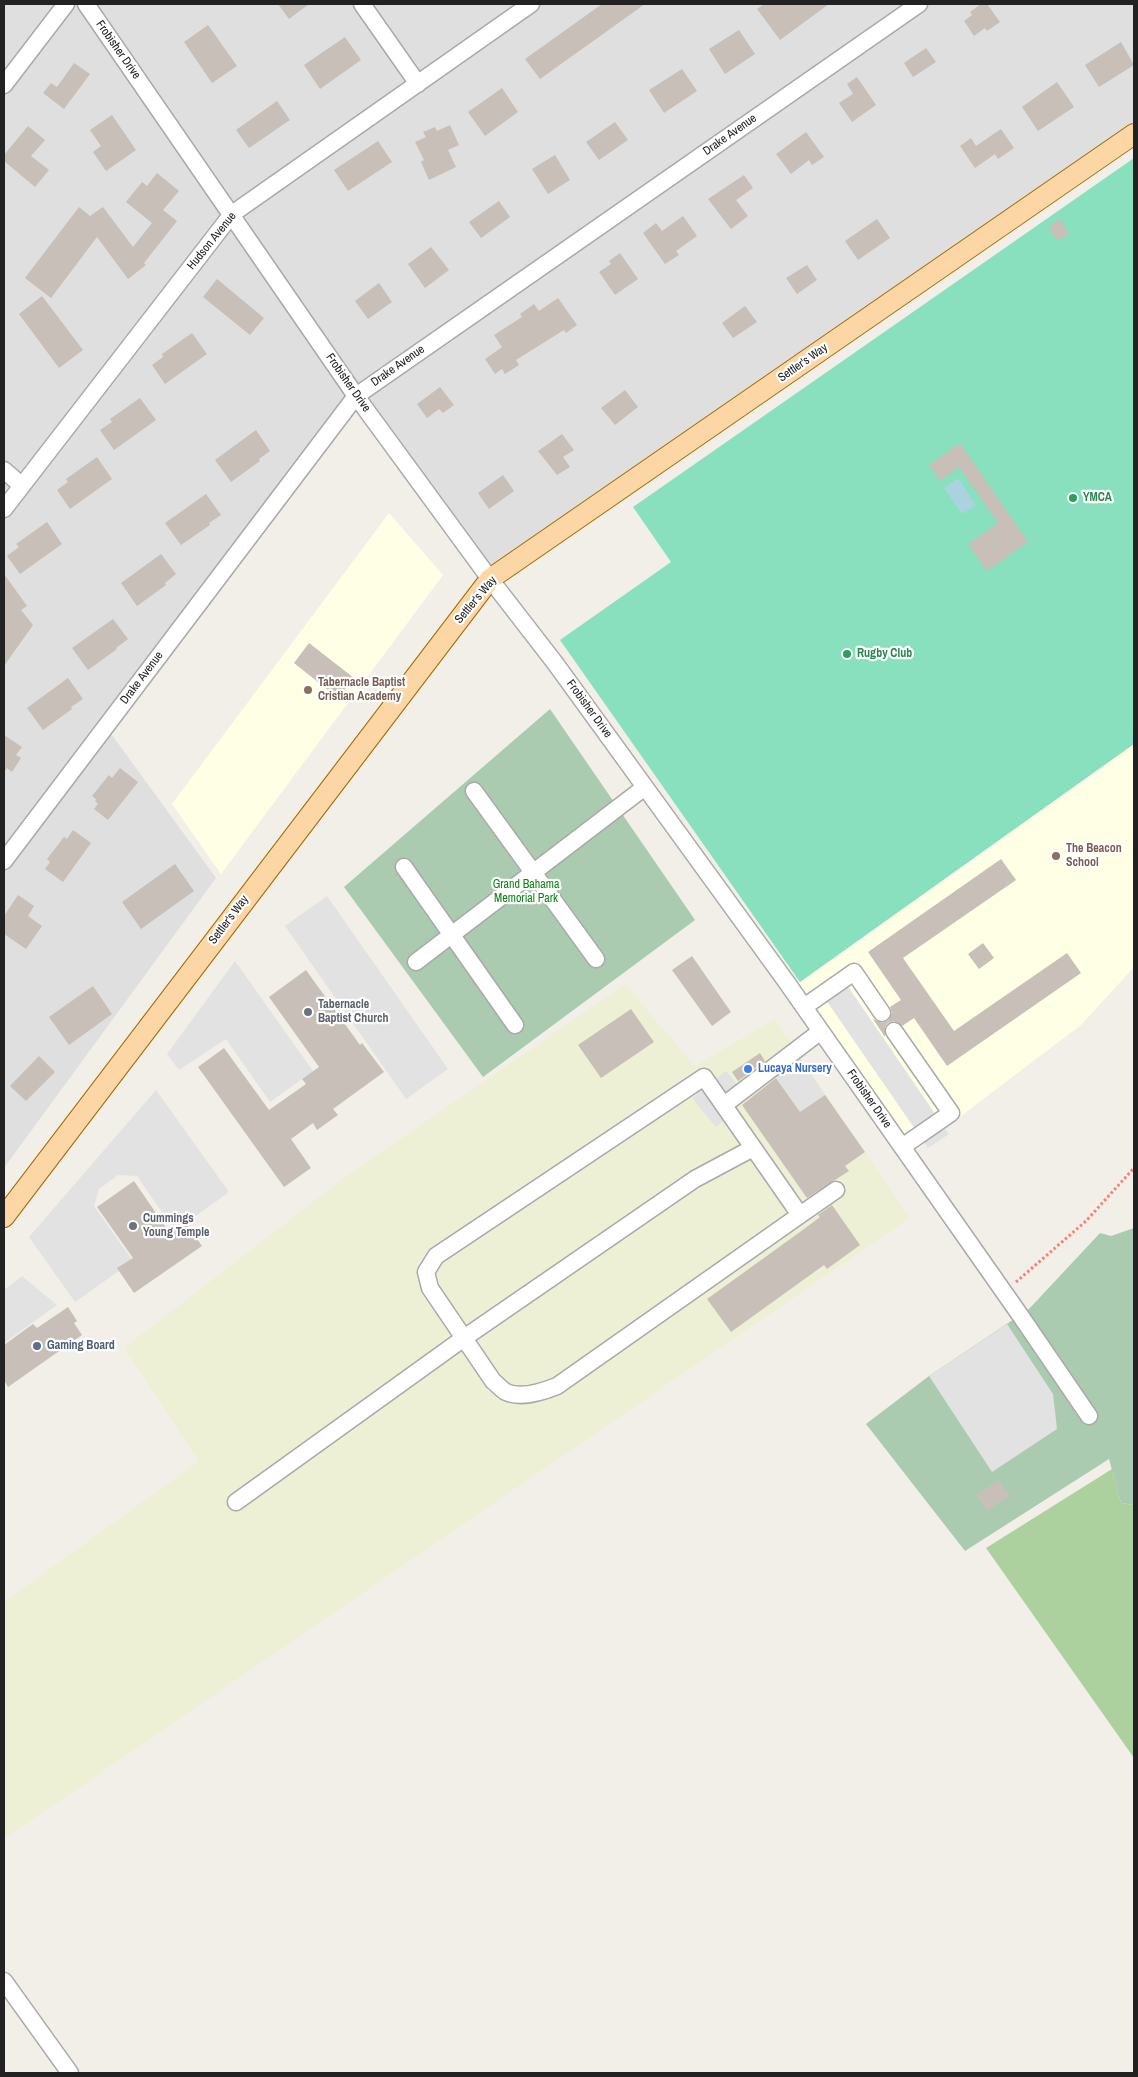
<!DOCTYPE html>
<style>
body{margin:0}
#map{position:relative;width:1138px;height:2077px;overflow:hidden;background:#f2efe9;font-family:"Archivo Narrow",sans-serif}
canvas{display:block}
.frame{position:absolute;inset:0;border:5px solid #222;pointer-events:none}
</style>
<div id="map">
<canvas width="1138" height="2077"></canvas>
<div class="frame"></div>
</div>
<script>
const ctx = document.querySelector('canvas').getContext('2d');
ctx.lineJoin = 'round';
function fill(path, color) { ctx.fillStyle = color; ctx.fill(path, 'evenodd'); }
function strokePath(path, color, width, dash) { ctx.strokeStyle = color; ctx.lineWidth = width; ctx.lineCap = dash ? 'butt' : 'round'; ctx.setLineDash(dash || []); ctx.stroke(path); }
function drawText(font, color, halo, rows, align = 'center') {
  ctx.font = font + ' "Archivo Narrow",sans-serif'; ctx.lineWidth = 4.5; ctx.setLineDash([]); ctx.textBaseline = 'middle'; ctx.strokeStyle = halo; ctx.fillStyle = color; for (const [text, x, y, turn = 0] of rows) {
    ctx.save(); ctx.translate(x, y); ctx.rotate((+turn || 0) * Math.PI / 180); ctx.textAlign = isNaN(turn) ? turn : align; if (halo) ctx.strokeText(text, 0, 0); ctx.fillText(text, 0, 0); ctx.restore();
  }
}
fill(new Path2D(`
 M4 4H1134V134L490 579 357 396 104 724 216 878 4 1168Z`), '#e0dfdf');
fill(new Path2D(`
 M389 513 443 575 221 874 172 804Z
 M1134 744V967L1081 1025 916 1150 799 983Z`), '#ffffe5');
fill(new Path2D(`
 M625 984 695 1066 775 1019 910 1218 4 1839V1602L199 1461 124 1348 345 1177Z`), '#eef0d5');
fill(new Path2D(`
 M1112 1469 1121 1503 1134 1505V1758L986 1548Z`), '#add19e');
fill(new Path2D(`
 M550 709 695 920 483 1077 344 887Z
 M1134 1228V1505L1121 1503 1109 1459 965 1551 866 1424 929 1376 1029 1309 1100 1233 1111 1236Z`), '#aacbaf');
fill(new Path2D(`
 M1134 158V744L800 982 560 640 671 562 633 507Z`), '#88e0be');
fill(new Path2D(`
 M327 896 448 1069 406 1099 285 926Z
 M235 961 313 1071 270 1102 226 1039 179 1070 167 1054Z
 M840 975 949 1134 928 1148 819 990Z
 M799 1056 825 1095 800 1112 774 1074Z
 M726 1071 740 1088 731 1115 716 1127 692 1098Z
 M156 1090 229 1192 175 1231 137 1176 118 1175 99 1189 94 1206 133 1261 75 1302 29 1237Z
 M22 1276 57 1305 4 1343V1290Z
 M1007 1324 1053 1394 1057 1429 992 1472 929 1376Z`), '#e2e2e2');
fill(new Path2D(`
 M958 478 976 505 962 514 944 488Z`), '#aad3df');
fill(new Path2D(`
 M278 4H309L289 19Z
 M602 4H645L540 79 525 59Z
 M764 4H829L780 40 757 9Z
 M981 4H987L1000 22 987 31 985 28 974 36 964 21 972 15 970 12Z
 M208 25 237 66 212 83 184 42Z
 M739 30 755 54 725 74 709 49Z
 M345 37 361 60 320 89 304 65Z
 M1121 42 1134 65 1099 87 1085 65Z
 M926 48 936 62 913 77 904 63Z
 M74 63 90 74 64 109 43 93 51 83 57 87Z
 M682 69 697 91 664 113 649 90Z
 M857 77 876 105 852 122 839 103 853 94 847 84Z
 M1057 82 1074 107 1038 131 1022 107Z
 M502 88 518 112 485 136 468 112Z
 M277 101 290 120 249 148 236 130Z
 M112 115 136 150 106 171 93 152 101 146 90 130Z
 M615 122 628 140 599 160 586 142Z
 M450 125 459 145 448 150 456 167 429 180 421 162 424 160 415 142 426 137 423 132 435 127 437 131Z
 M28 126 45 140 31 156 49 170 35 187 4 161V155Z
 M1001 129 1014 148 998 159 995 154 975 168 960 146 971 138 976 146Z
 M806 132 824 157 812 165 809 160 791 174 776 154Z
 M378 141 392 162 348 191 334 170Z
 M555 155 570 180 548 194 532 169Z
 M157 173 179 191 163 210 177 221 144 263 146 265 128 279 97 237 51 298 25 278 79 207 90 216 103 207 133 247 152 223 126 202 142 182 147 186Z
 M744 175 753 188 736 200 748 216 731 229 708 199Z
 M499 201 510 217 481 238 469 222Z
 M683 216 697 236 676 251 679 255 665 264 643 233 656 223 662 231Z
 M877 219 890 238 858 260 845 241Z
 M1060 219 1069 233 1057 241 1048 227Z
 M431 247 449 270 425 288 408 264Z
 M620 253 638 279 615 295 599 272 611 264 609 261Z
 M807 265 817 280 797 294 786 278Z
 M217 279 264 318 250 335 203 297Z
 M379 283 392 302 368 319 355 301Z
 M42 296 83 350 59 368 19 314Z
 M558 298 577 325 566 333 564 330 516 360 519 365 505 374 502 369 495 374 485 359 502 347 494 335 522 317 520 314 534 304 539 311Z
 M745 306 757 322 733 338 722 323Z
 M192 333 207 354 165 384 152 365 163 357 162 354Z
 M440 387 454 405 443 413 439 409 427 418 417 404Z
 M625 390 638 407 615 425 601 408Z
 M140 398 156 420 114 450 100 430 112 422 110 419Z
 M256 430 270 451 259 459 260 461 231 482 215 460Z
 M562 434 574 450 563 457 570 467 557 475 538 451Z
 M960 443 1028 542 987 571 968 544 998 523 959 467 940 481 929 465Z
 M97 457 112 479 70 509 57 490 68 482 66 479Z
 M503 475 514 491 489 509 478 493Z
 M206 494 221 515 209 523 210 525 181 545 165 523Z
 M47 522 62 544 20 574 7 556 19 547 16 544Z
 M161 554 176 574 165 583 166 585 137 606 121 583Z
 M4 574 27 606 21 610 33 625 4 666Z
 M113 619 128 639 116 648 117 649 88 670 72 648Z
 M309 643 354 678 338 698 294 663Z
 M68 678 83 699 71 707 72 709 43 730 27 708Z
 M4 735 22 747 16 755 21 758 12 772 7 768 4 772Z
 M120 768 138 782 108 820 94 809 98 804 95 801 96 799 92 796 109 775 112 778Z
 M73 830 91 843 63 882 45 869 50 862 47 859 64 837 67 839Z
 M1001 859 1016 880 903 958 954 1031 1067 953 1081 973 947 1066 914 1018 902 1026 894 1021 888 1023 885 1027V1037L873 1019 882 1023 888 1021 892 1013 890 1007 901 1000 868 952Z
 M175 864 194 891 141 929 122 902Z
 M18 895 34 906 28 916 42 926 26 949 4 934V916Z
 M983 943 994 958 979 969 968 954Z
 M692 956 731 1012 712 1026 672 970Z
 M306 970 360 1045 362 1043 384 1072 333 1109 338 1115 317 1130 313 1123 291 1139 311 1168 284 1187 198 1067 224 1048 269 1110 306 1084 302 1079 319 1067 269 997Z
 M93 986 112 1014 69 1045 49 1017Z
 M631 1009 654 1042 601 1078 578 1045Z
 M760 1053 765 1061 738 1081 732 1072Z
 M39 1056 55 1072 26 1101 10 1086Z
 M776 1078 800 1112 825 1095 865 1152 845 1166 849 1171 807 1198 742 1105Z
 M134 1181 169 1232 185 1222 202 1246 134 1293 117 1268 133 1258 97 1207Z
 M832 1205 860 1245 827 1269 824 1265 731 1332 707 1299 800 1232 820 1217 818 1215Z
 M68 1307 77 1321 74 1323 82 1335 8 1387 4 1380V1345L33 1324 37 1328Z
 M999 1480 1010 1496 987 1511 976 1495Z`), '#c7bfb8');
const minor = new Path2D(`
 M86 4 356 396 490 579 555 663 785 980 1020 1315 1089 1416
 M362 4 418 84
 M4 85 66 4
 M4 470 21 485
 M4 509 232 214 531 4
 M474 791 596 959
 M4 861 356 396 919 4
 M404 867 515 1025
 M416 962 645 787
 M804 1007 854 972 882 1013
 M894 1031 951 1113 902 1147
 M724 1105 821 1031
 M800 1215 704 1077 436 1256 426 1272 430 1288 493 1381C497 1384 501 1389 506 1392 521 1399 542 1392 557 1386L800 1215 836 1190
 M236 1502 464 1338 695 1179 753 1148
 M4 1981 70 2073`);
const major = new Path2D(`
 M4 1217 490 579 1134 134`);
strokePath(minor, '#a9a9a9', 19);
strokePath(major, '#a06b00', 22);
strokePath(new Path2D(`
 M1016 1282 1086 1221 1134 1168`), '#fa8072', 3, [2.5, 2.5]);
strokePath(minor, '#fff', 16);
strokePath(major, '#fcd6a4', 20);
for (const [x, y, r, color] of [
 [1073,498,5,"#2e9e5b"],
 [847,654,5,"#2e9e5b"],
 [308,690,5,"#8d6e63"],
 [1056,856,5,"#8d6e63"],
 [308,1012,5,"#6b7280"],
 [748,1069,5,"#3f7fe0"],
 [133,1226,5,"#6b7280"],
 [37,1346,5,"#5c6f8a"]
]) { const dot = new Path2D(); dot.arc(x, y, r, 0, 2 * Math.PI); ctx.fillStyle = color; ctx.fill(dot); strokePath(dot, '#fff', 2); }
drawText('12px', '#222', '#fff', [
 ["Frobisher Drive",118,50,55],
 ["Drake Avenue",730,135,-35],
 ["Hudson Avenue",212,241,-51],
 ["Settler's Way",803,363,-35],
 ["Drake Avenue",398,366,-35],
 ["Frobisher Drive",348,383,55],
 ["Settler's Way",476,600,-50],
 ["Drake Avenue",142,678,-53],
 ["Frobisher Drive",589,709,54],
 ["Settler's Way",229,920,-53],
 ["Frobisher Drive",869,1099,55]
]);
drawText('bold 12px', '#27864d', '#fff', [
 ["YMCA",1083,498],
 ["Rugby Club",857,654]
], 'left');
drawText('bold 12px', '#785e54', '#fff', [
 ["Tabernacle Baptist",318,683],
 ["Cristian Academy",318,697],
 ["The Beacon",1066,849],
 ["School",1066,863]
], 'left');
drawText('12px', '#0c8416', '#fff', [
 ["Grand Bahama",526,885],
 ["Memorial Park",526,899]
]);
drawText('bold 12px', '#5b616d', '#fff', [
 ["Tabernacle",318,1005],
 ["Baptist Church",318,1019],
 ["Cummings",143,1219],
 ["Young Temple",143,1233]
], 'left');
drawText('bold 12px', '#366cbe', '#fff', [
 ["Lucaya Nursery",758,1069]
], 'left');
drawText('bold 12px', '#4e5e75', '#fff', [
 ["Gaming Board",47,1346]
], 'left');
</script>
